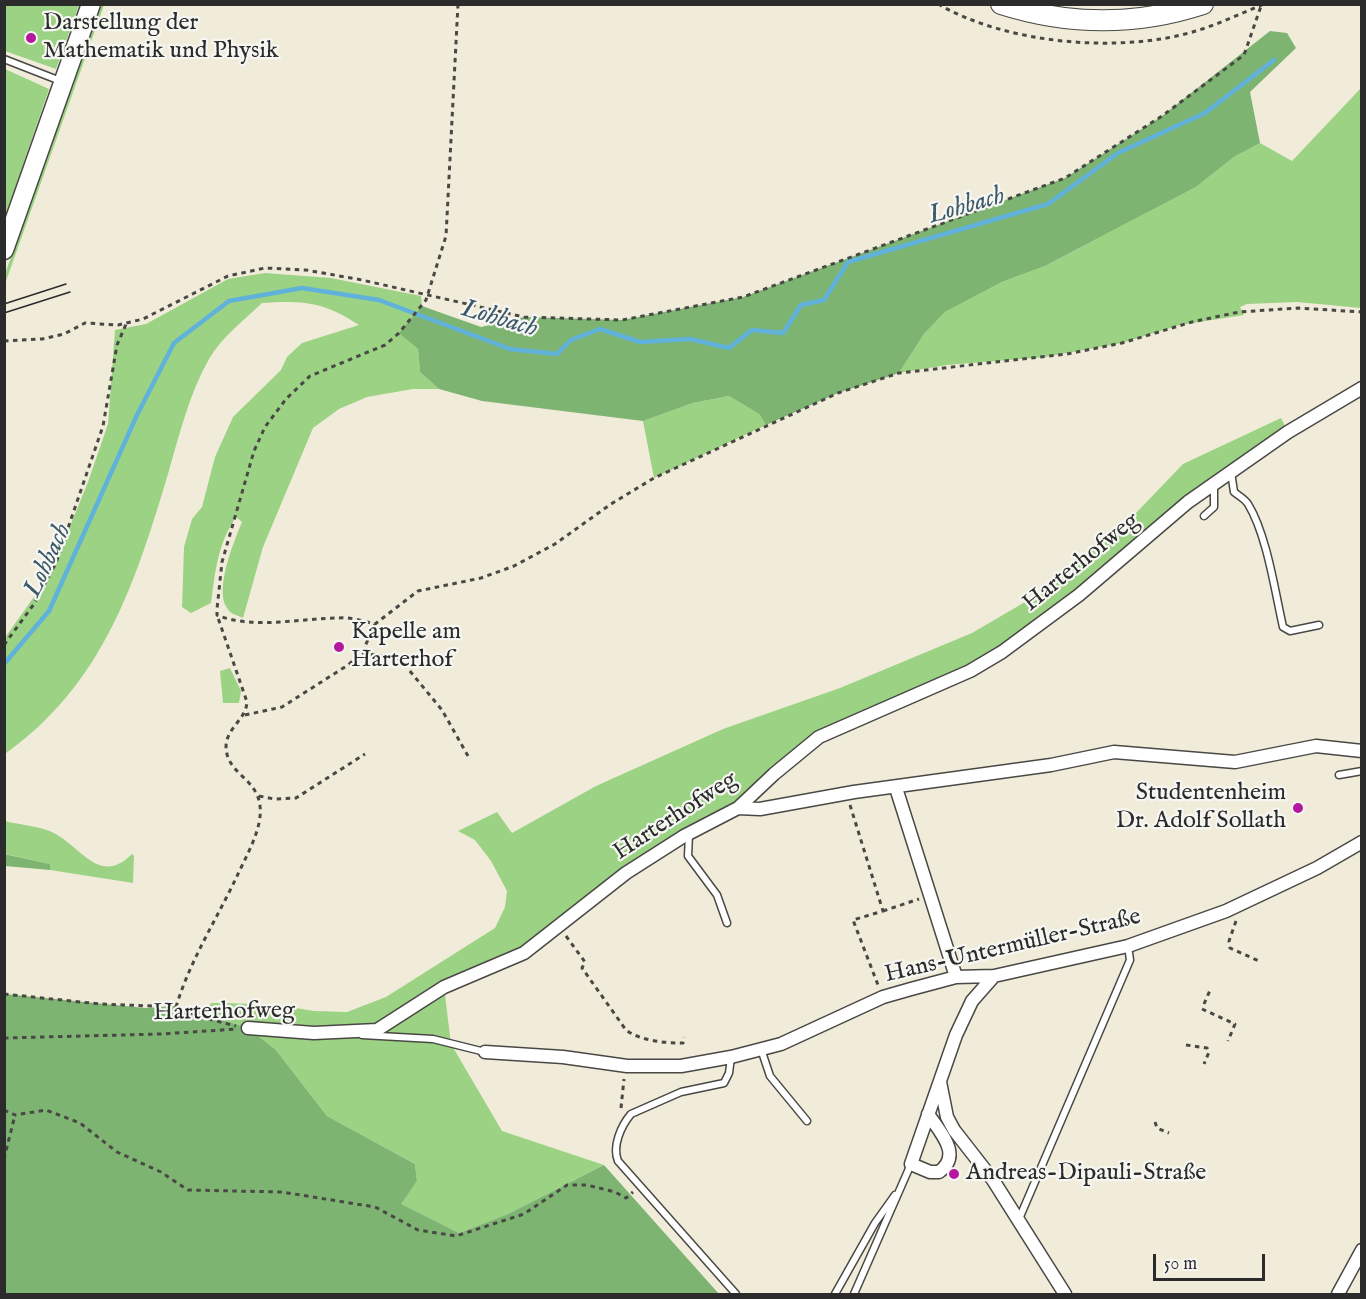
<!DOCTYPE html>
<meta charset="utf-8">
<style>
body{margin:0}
#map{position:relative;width:1366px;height:1299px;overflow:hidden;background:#f1ecda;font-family:"IM FELL English",serif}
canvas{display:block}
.frame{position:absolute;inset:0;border:6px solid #2b2b2b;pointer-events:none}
.scale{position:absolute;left:1153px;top:1254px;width:112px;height:27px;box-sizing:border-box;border:3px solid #2b2b2b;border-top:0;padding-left:8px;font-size:18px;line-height:21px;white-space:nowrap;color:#2b2b2b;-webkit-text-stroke:4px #f6f6f2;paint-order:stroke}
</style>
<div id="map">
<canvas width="1366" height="1299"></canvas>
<div class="frame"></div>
<div class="scale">50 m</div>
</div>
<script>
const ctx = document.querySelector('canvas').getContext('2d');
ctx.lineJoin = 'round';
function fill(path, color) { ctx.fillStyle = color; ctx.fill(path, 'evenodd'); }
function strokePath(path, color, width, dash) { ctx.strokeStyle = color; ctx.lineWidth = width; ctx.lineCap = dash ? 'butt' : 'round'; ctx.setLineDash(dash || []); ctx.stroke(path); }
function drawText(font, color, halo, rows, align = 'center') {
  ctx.font = font + ' "IM FELL English",serif'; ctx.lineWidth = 4.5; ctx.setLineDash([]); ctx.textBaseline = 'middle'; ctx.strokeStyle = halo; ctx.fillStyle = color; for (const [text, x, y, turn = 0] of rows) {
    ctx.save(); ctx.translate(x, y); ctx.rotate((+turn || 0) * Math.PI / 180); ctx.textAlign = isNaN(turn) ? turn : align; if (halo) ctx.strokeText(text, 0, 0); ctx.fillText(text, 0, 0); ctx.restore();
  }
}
fill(new Path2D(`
 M5 4 79 5 56 69 5 51Z
 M100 5H104L5 284V274Z
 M5 69 49 89 5 217Z
 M1361 88V308L1297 302 1247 304 1240 307 1244 315 1180 325 1122 343 1045 357 947 365 899 373 924 334 945 312 1002 282 1045 266 1196 187 1234 157 1260 143 1292 161Z
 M265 273 331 278 421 296 422 306 400 333 418 349 420 372 439 389H413L367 397 339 409 313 428 263 547 243 618C237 615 230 614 227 608 214 590 234 541 242 522L236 517C218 543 215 572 211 603L191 613 182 607 184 547 192 519 202 507 215 457 233 417 281 370 287 357 302 343 359 325C325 302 302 300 262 303 244 320 221 338 209 359 189 394 179 436 168 474 135 584 103 684 5 754L4 639 51 573 88 482 108 424 115 330 146 324 228 279Z
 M729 396 759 414 766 425 654 478 643 421 693 403Z
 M1281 418 1288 432 1002 652 819 737 738 808 684 836 524 953 444 987 451 1044 502 1131 604 1165 508 1214 459 1233 400 1204 417 1181 415 1164 327 1116 276 1050 248 1028 195 1013 212 1003H227L278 1005 314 1011 347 1012 386 997 495 928 505 907 507 891 491 861 475 840 458 831 497 812 512 833 596 786 723 729 840 688 972 633 1049 588 1111 531 1135 514 1183 464Z
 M230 668 241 691 239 703H223L220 671Z
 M5 821C20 825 41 826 54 833 82 848 100 886 132 854L134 856 133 883 50 870V864L5 854Z`), '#9cd284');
fill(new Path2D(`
 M1270 31 1287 33 1296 48 1250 92 1260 143 1234 157 1196 187 1045 266 1002 282 945 312 924 334 899 373 838 393 766 425 759 414 729 396 693 403 643 421 482 401 439 389 420 372 418 349 399 333 422 306 481 327 524 317 622 320 743 297 1065 178 1162 116Z
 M4 854 50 864V870L5 866Z
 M5 994 145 1008 176 1006 248 1028 276 1050 327 1116 415 1164 417 1181 401 1204 459 1233 508 1214 604 1165 719 1294H5Z`), '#7db472');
strokePath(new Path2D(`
 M4 664 49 611 137 415 174 343 229 301 302 288 379 300 510 349 557 354 571 340 600 329 640 342 690 339 729 348 752 330 783 333 801 305 824 300 848 262 1048 204 1118 153 1205 113 1274 60`), '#60b2db', 4.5);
const lane = new Path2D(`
 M4 59 63 82
 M1231 472 1234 492C1239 496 1245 499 1248 504 1267 535 1275 592 1283 627L1290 631 1319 625
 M1204 516 1214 507V484
 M1339 775 1362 771
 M689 834 688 856 717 895 727 923
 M362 1035 433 1039 485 1052
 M761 1049 770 1076 807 1121
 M731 1057 729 1073 724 1083 681 1092 631 1114C621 1126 612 1146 618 1161L736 1294
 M1019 1219 1130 960 1128 946
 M835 1294 875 1223 895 1195
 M854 1294 911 1164`);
const street = new Path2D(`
 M896 788 956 977
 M738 808 760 809 854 792 1051 765 1114 752 1235 762 1316 746 1362 751
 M248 1028 314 1033 377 1030 444 987 524 953 626 873 684 836 738 808 774 774 819 737 970 671 1002 652 1079 595 1188 502 1288 432 1362 388
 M485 1052 563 1057 627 1066H681L731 1057 781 1044 883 997 911 989 956 977 994 976 1128 946 1226 911 1317 868 1362 842
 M940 1082 947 1117 954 1130 993 1180 1065 1294
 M928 1114C940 1132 963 1155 939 1172H930L911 1164 956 1035 972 1001 994 976
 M1338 1294 1362 1250`);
const secondary = new Path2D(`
 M4 250 91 4`);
const primary = new Path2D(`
 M1001 4C1067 25 1136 26 1203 4`);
strokePath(lane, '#494845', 9);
strokePath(street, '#494845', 15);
strokePath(secondary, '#494845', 21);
strokePath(primary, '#494845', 22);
strokePath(new Path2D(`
 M458 4 446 236 426 300 399 333 385 345 310 376 286 399 265 427 254 451 222 562 217 609V615C253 630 301 618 339 618 351 617 363 621 375 624L418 591 481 578 514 566 555 544 611 504 654 478 838 393 899 373 1067 354 1122 343 1192 322 1239 312 1298 308 1362 312
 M938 4C1007 44 1120 54 1196 31 1219 24 1242 13 1264 4
 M4 341 42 339 64 334 85 323 118 325 143 319 228 276 265 268 306 270 362 280 524 317 622 320 743 297 1065 178 1162 116 1244 55 1261 6
 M4 645 34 604 56 563 103 426 117 345 127 322
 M362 653 400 659 442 710 468 756
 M245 715 282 707 348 665 362 653 375 624
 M259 796 274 799 296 798 365 754
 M850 805 883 911 853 920 878 985
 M883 911 919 899
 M1236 921 1229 941 1230 948 1259 961
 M566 936 585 962 582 968 626 1030C641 1041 664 1043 683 1043L684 1037
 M4 994 100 1004 176 1007 205 1018 236 1026
 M1204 1004 1211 988
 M176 1007C190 960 218 917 238 874 246 857 255 841 259 823 268 778 227 779 226 747 226 728 246 720 247 702L217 615
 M1202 1009 1235 1024 1228 1041
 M4 1038 161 1034 237 1029
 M1186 1045 1207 1048 1209 1052 1204 1064
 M621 1108 624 1079
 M4 1110 15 1115 46 1110 80 1123 117 1152 161 1172 188 1190 282 1192 375 1207 418 1230 456 1236 524 1214 567 1185H587L615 1192 626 1198 633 1192
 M1155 1122 1157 1128 1169 1133
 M4 1159 15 1115`), '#494845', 3, [4.5, 4.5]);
strokePath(lane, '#fff', 6);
strokePath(street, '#fff', 12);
strokePath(secondary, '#fff', 18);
strokePath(primary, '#fff', 20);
strokePath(new Path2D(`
 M4 304 66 284
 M4 313 70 292`), '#2b2b2b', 1.5);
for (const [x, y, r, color] of [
 [31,38,6,"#b5179e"],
 [339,647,6,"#b5179e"],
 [1298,808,6,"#b5179e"],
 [954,1174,6,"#b5179e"]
]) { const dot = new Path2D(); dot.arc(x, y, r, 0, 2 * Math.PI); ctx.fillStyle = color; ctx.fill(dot); strokePath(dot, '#f6f6f2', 2); }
drawText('24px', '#2b2b2b', '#f6f6f2', [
 ["Darstellung der",43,24],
 ["Mathematik und Physik",43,52],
 ["Kapelle am",351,633],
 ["Harterhof",351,661],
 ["Studentenheim",1286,794,"right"],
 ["Dr. Adolf Sollath",1286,822,"right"],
 ["Andreas-Dipauli-Straße",966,1174]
], 'left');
drawText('24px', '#2b2b2b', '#f6f6f2', [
 ["Harterhofweg",1082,563,-39],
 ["Harterhofweg",676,817,-33],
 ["Hans-Untermüller-Straße",1013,947,-13],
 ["Harterhofweg",224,1013,-1]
]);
drawText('italic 26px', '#3e5a69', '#f6f6f2', [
 ["Lohbach",967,207,-16],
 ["Lohbach",499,320,16],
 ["Lohbach",49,561,-65]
]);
</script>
